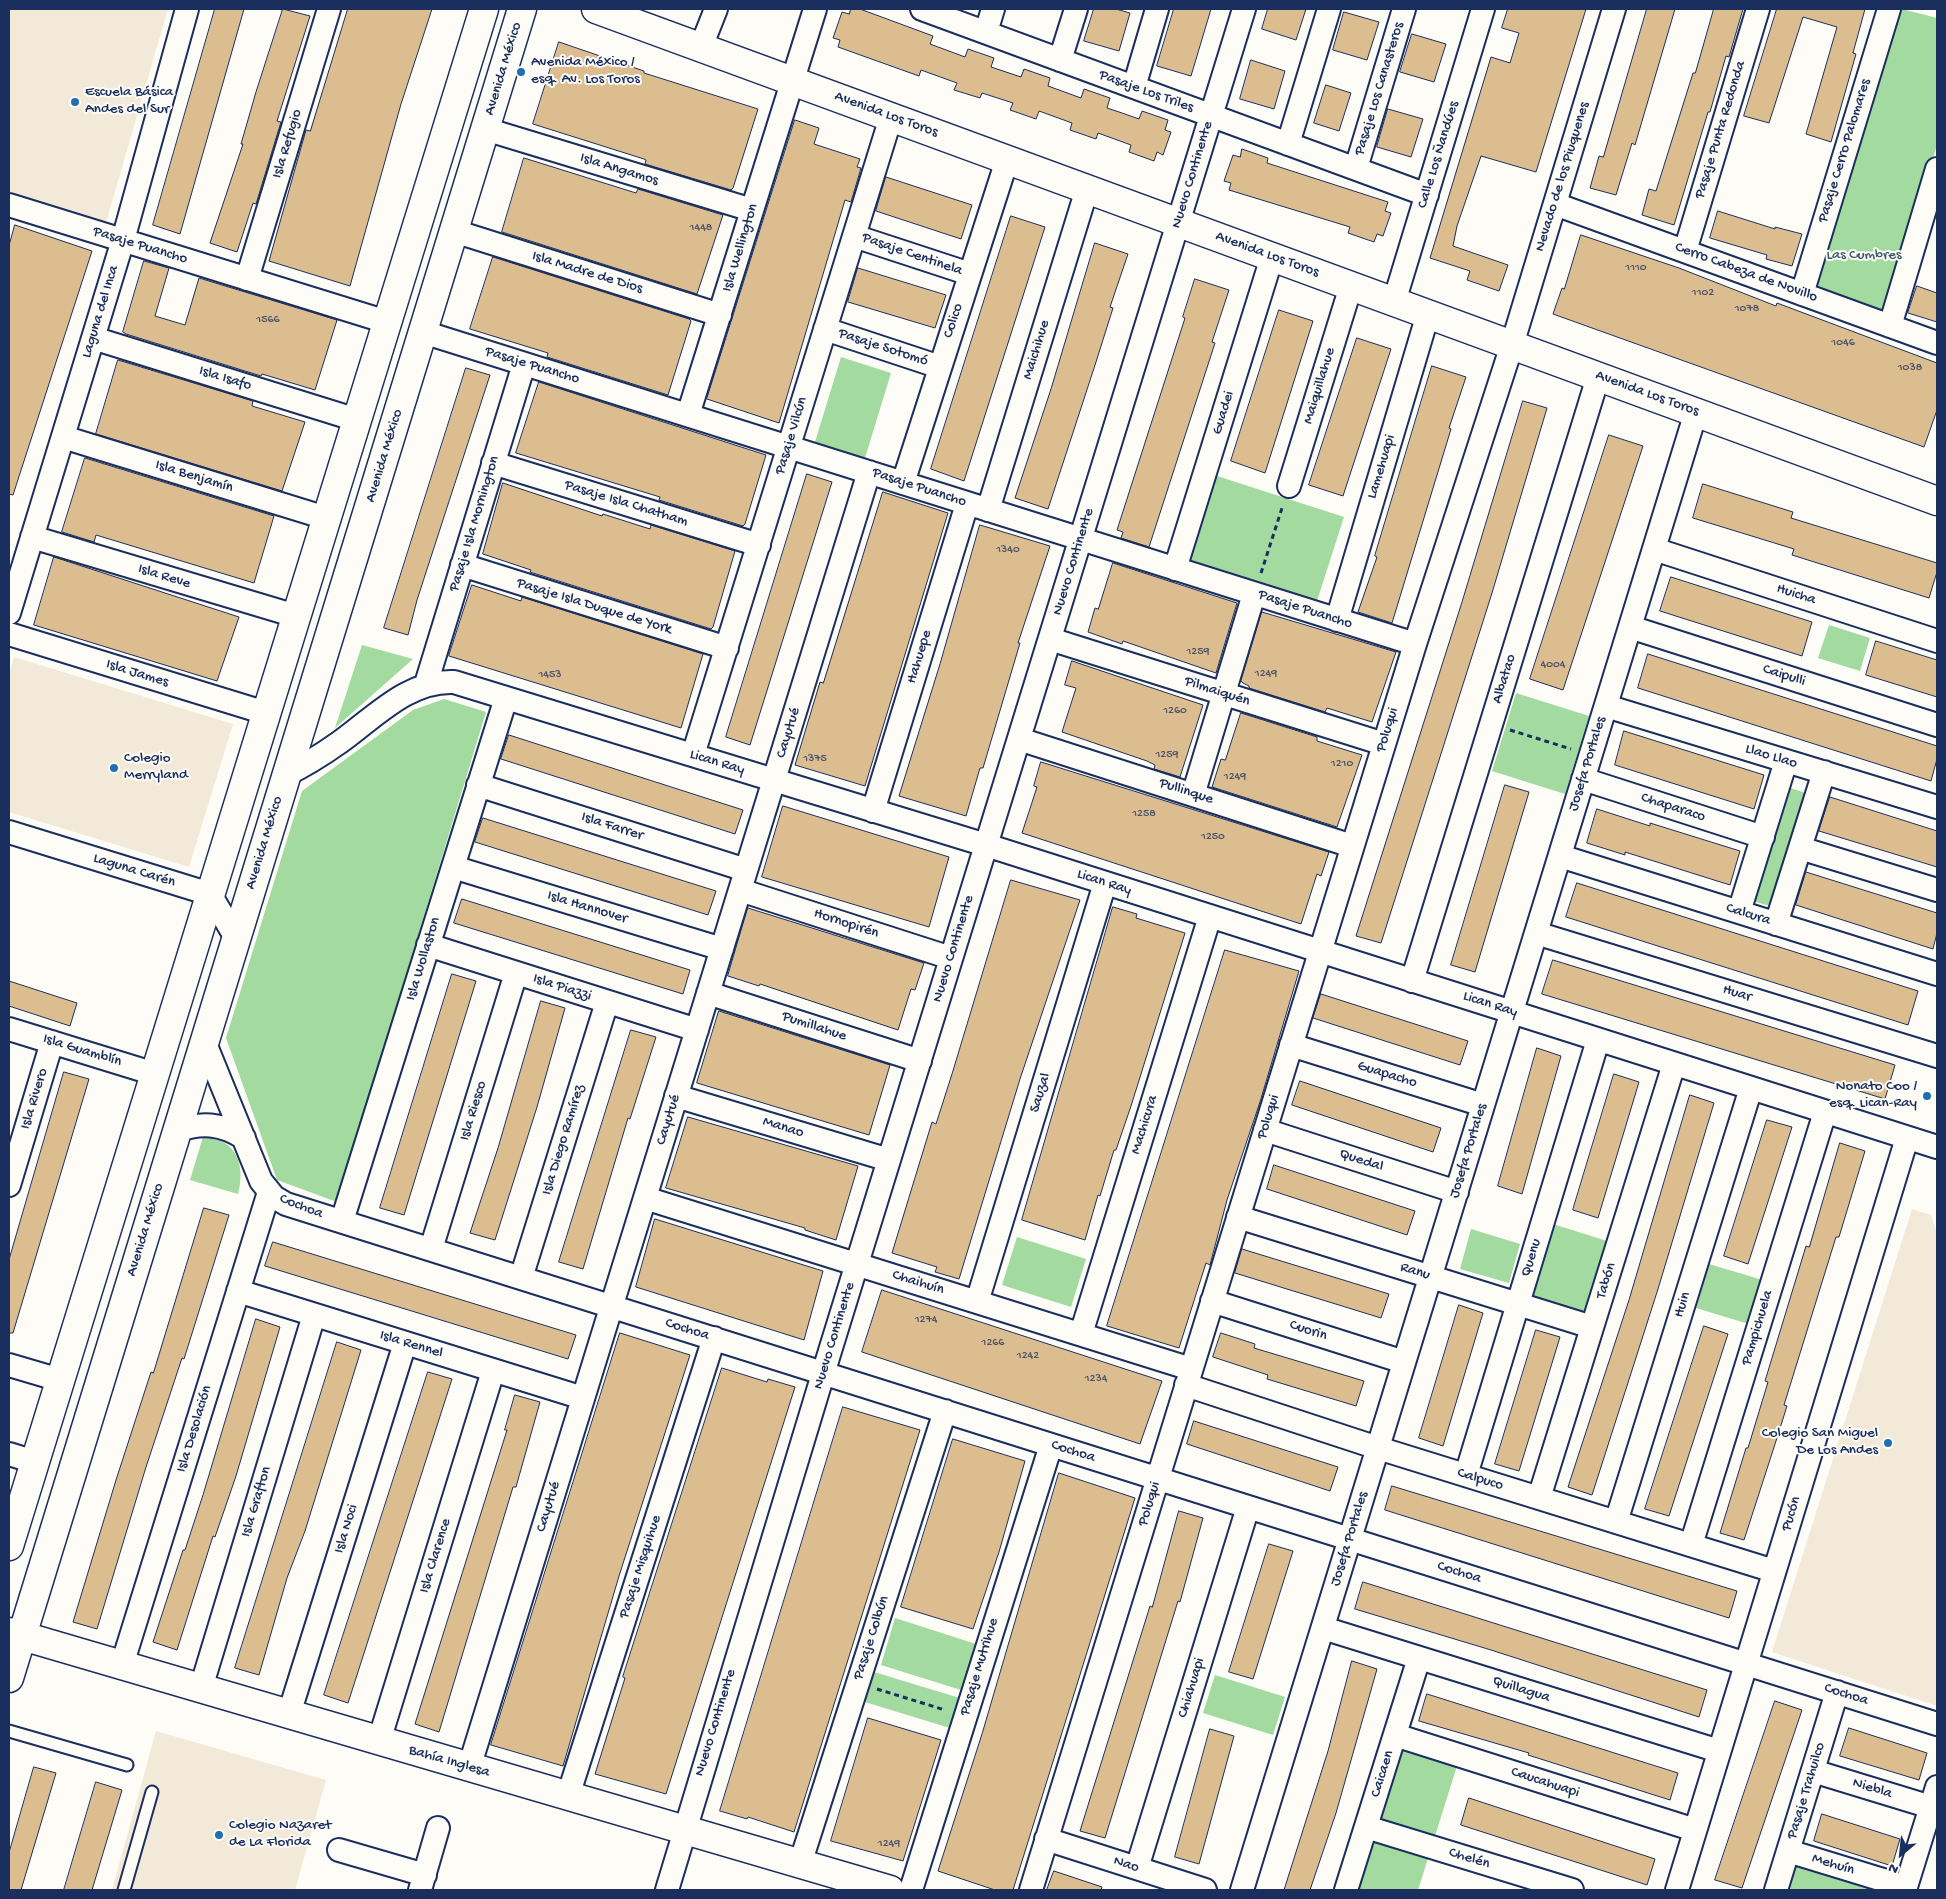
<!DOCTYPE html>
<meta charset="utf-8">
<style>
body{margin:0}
#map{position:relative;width:1946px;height:1899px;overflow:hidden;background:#fdfcf7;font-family:"Gochi Hand",sans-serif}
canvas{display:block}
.frame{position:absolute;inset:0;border:10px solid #1b2f5e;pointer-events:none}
.north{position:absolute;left:1876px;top:1829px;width:50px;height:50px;-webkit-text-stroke:4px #fdfcf7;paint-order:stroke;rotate:208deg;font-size:14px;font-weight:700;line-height:20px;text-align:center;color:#1b2f5e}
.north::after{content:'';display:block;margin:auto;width:18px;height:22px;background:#1b2f5e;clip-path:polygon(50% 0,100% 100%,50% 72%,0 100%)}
</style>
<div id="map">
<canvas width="1946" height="1899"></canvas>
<div class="frame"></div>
<div class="north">N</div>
</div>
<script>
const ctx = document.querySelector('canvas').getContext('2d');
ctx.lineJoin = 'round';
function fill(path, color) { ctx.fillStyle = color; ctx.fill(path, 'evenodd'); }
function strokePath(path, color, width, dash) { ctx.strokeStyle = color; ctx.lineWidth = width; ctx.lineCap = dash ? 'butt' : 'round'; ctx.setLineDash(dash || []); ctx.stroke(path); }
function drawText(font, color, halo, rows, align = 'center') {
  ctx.font = font + ' "Gochi Hand",sans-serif'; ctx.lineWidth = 4; ctx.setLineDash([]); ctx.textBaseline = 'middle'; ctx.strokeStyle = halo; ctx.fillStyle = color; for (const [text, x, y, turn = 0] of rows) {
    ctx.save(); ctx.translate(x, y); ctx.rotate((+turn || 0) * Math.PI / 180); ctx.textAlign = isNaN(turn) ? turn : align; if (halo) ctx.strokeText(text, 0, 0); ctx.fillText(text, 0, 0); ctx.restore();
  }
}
fill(new Path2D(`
 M9 9H168L105 226 9 195Z
 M14 657 233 724 189 867 9 812V674Z
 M1912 1209 1931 1215 1937 1234V1706L1772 1652Z
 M156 1731 326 1780 295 1890H112Z`), '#f3e9d8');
fill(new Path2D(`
 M1902 9 1937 18V145L1888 309 1879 312 1817 290 1815 283 1898 13Z
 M841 357 891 373 865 458 815 442Z
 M1214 475 1344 517 1316 604 1186 562Z
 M1829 625 1870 638 1860 671 1818 658Z
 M362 645 413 659 335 728Z
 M1516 693 1589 716 1565 794 1492 771Z
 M444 699 486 712 337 1202 277 1180 226 1038 302 791 413 710Z
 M1781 785 1812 795 1776 908 1746 899Z
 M203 1137C236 1138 246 1165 238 1194L190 1180Z
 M1553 1224 1610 1242 1587 1318 1530 1301Z
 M1471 1229 1520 1244 1509 1283 1460 1269Z
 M1017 1237 1086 1259 1071 1307 1002 1285Z
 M1709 1264 1766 1281 1752 1325 1696 1308Z
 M895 1618 976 1644 961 1690 881 1665Z
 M874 1672 963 1699 953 1729 865 1702Z
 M1215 1675 1285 1697 1273 1735 1203 1713Z
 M1403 1749 1457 1766 1418 1890H1358Z
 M1794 1864 1878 1890H1786Z`), '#a2da9f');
const building = new Path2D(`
 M215 9H244L180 234 153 225Z
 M283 9 310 16 277 121 281 122 256 204 253 203 237 252 210 243 243 144H241L256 92Z
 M348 9H432L401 104 350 286 269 261 306 130 310 131Z
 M851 9H860L933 36 930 44 965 57 968 49 994 58 991 67 1021 77 1024 69 1050 78 1048 86 1081 98 1084 89 1110 98 1107 108 1122 113 1139 119 1142 111 1168 120 1165 130 1171 132 1163 155 1157 152 1154 161 1129 152 1131 145 1098 133 1096 139 1070 130 1072 123 1039 111 1036 119 1010 110 1013 103 982 93 980 98 954 90 957 83 921 70 919 76 838 47 840 40 833 38 842 12 849 14Z
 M1094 9H1116L1130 13 1119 51 1084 41Z
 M1174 9H1211L1191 76 1157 66Z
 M1268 9H1306L1296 40 1262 29Z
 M1508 9H1586L1536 172 1481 156 1457 226 1453 246 1508 265 1499 291 1467 280 1470 271 1430 258 1491 57 1510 63 1519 33 1502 28Z
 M1647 9H1675L1635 145 1632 143 1616 195 1590 188 1599 156 1603 157Z
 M1714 9H1743L1729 57 1726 56 1710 112H1708L1674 225 1642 215 1649 189 1656 191 1693 73H1695Z
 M1777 9H1865L1853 53 1856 54 1831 142 1806 134 1837 27 1803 17 1769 123 1744 116Z
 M1344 12 1379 22 1367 60 1333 50Z
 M1412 34 1446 44 1434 82 1400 72Z
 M559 42 644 71V73L758 109 733 188 731 190 645 164 646 160 644 159 533 124Z
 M1251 60 1285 71 1274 109 1240 99Z
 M1326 85 1351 93 1339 131 1314 123Z
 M1388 109 1423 119 1411 157 1377 147Z
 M795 120 819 128 814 144 860 159 857 167 861 168 851 202 845 200 779 423 707 399Z
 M1242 149 1268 158 1267 163 1388 202 1385 211 1391 213 1383 236 1377 234 1374 242 1348 233 1350 227 1229 190 1231 183 1224 181 1233 155 1240 157Z
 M524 158 636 193 638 189 723 215 697 294 502 232Z
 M886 177 972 205 961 239 876 211Z
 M1718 211 1775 229V227L1802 234 1792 266 1766 259 1767 255 1710 238Z
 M1011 216 1045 227 964 481 931 469Z
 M15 225 92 251 13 495 9 494V246Z
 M1581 235 1679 268 1776 306 1777 303 1937 363V410L1924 447 1553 314 1562 288 1564 289Z
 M1095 243 1128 254 1110 307 1113 308 1096 362 1048 509 1015 498 1051 389Z
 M493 257 689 319 691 321 668 395 547 357 548 353 470 329Z
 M144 261 169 268 155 316 185 325 199 278 337 320 315 390 262 374 261 376 126 334 123 332Z
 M858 268 946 295 935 328 848 302Z
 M1195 279 1229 290 1212 342 1215 343 1149 547 1121 538 1123 532 1117 530 1185 318 1183 317Z
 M1917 286 1937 293V322L1908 313Z
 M1279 310 1313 321 1265 473 1231 461Z
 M1357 338 1391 349 1343 496 1309 485Z
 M118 360 253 401 252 406 305 422 282 491 96 434Z
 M1432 366 1466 377 1449 428 1451 429 1392 623 1358 612 1377 557 1375 556Z
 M466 368 490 375 417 600 408 635 384 628Z
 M539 382 766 455 745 524 743 526 659 500 660 497 516 453Z
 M1523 401 1547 408 1492 593 1381 943 1356 936 1462 602Z
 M1609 435 1643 446 1563 690 1530 679Z
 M85 458 274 516 254 583 96 535 94 542 62 532Z
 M807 474 832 482 750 745 726 737Z
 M503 483 602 516 603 514 650 529 651 525 735 551 713 627 711 629 530 572 531 570 483 554Z
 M1703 484 1793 512 1791 518 1937 563V572L1929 598 1792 555 1794 549 1693 518Z
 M883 492 948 513 865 786 795 765 820 682 823 683Z
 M980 525 1050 546 1018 643H1020L983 768H980L966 816 899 796 940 664Z
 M54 557 239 617 217 681 34 625Z
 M1113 563 1237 603 1216 673 1123 641 1122 644 1088 632 1095 608 1098 609Z
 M1671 577 1812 622 1802 656 1660 611Z
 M472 585 521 601 522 597 703 654 681 728 449 656Z
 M1262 612 1396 652 1372 722 1327 708 1325 712 1249 688V686L1243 683 1241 681Z
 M1876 641 1937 660V697L1866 675Z
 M1648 654 1937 746V759L1931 781 1638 688Z
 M1072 661 1203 705 1180 777 1154 769 1155 765 1147 761 1062 732 1076 688 1065 685Z
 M1241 713 1317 737V741L1362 755 1337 827 1212 787 1221 759 1225 760Z
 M1624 731 1764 775 1754 809 1615 765Z
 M509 735 743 810 735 834 501 759Z
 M1041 762 1329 852 1321 876 1317 874 1301 924 1022 833 1037 787 1034 786Z
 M1505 785 1529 792 1475 972 1451 965Z
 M1830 797 1937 831V867L1819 831Z
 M783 806 949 857 929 927 762 877Z
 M1597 809 1650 826V823L1740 851 1730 885 1625 852V855L1587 843Z
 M483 818 716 891 708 915 475 842Z
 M1806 872 1937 913V933L1933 949 1796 905Z
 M1011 880 1080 900 1020 1079 959 1279 935 1272 937 1267 892 1253 932 1122 936 1124 952 1074Z
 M1577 883 1918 991 1908 1025 1566 917Z
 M462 899 690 970 683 994 454 923Z
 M1113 907 1137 914 1136 918 1185 933 1131 1106 1116 1150H1114L1100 1196 1098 1195 1085 1240 1022 1220Z
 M748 908 924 963 915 990 911 989 898 1030 760 984 759 986 728 976Z
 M1225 950 1299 971 1260 1102 1227 1200 1210 1265 1206 1263 1179 1348 1107 1326Z
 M1553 960 1895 1065 1885 1099 1542 994Z
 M452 974 476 981 404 1215 380 1208Z
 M9 981 77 1003 70 1026 9 1006Z
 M1321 994 1468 1041 1460 1065 1313 1018Z
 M541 1001 565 1008 537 1107 495 1240 470 1233 498 1148Z
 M719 1011 890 1065 869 1135 697 1083Z
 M631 1030 656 1037 630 1119 628 1118 583 1269 559 1262Z
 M1537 1048 1561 1056 1522 1194 1498 1186Z
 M64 1072 89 1079 13 1333H9V1260Z
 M1614 1074 1639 1082 1598 1218 1573 1210Z
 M1300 1081 1441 1128 1433 1152 1292 1105Z
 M1690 1095 1714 1103 1658 1289 1592 1495 1568 1487 1629 1300Z
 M688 1117 858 1166 836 1240 805 1230V1228L666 1188Z
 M1767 1120 1792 1127 1748 1264 1724 1256Z
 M1840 1143 1865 1151 1839 1237H1836L1784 1405 1787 1406 1776 1441 1744 1540 1720 1533 1746 1448H1748L1768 1382 1765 1381 1806 1246 1809 1247Z
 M1274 1165 1415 1211 1407 1235 1267 1189Z
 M204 1208 229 1215 184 1359 182 1358 146 1467 97 1629 73 1622 116 1480 151 1372 153 1373Z
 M655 1219 823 1271 804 1340 636 1287Z
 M273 1242 576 1335 568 1359 265 1266Z
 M1242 1249 1389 1294 1381 1318 1235 1273Z
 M882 1290 1162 1381 1140 1444 862 1352Z
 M1459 1305 1483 1313 1443 1446 1419 1438Z
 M256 1319 280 1327 236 1476 215 1537 213 1536 177 1650 153 1642 183 1550H185L203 1495Z
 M1704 1326 1728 1334 1669 1516 1645 1509Z
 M1536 1330 1560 1337 1519 1471 1495 1464Z
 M620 1333 690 1355 619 1576 563 1766 491 1745Z
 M1221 1333 1255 1344 1254 1348 1364 1381 1356 1406 1267 1379 1268 1375 1213 1357Z
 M337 1342 361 1350 305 1531 287 1578 259 1675 235 1668Z
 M722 1368 767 1382 768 1379 795 1387 666 1794 595 1774 625 1678 623 1677Z
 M428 1372 452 1379 348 1703 324 1695Z
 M515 1395 540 1402 516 1487H513L439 1732 415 1724 507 1430H505Z
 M843 1407 920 1430 794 1832 748 1817 747 1819 720 1811Z
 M1194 1421 1338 1467 1330 1491 1187 1444Z
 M953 1439 1025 1461 999 1552 973 1629 901 1607Z
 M1059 1473 1135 1498 1013 1890H995L938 1871 982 1734Z
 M1392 1486 1737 1591 1729 1618 1385 1510Z
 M1179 1511 1203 1518 1180 1602 1178 1601 1105 1838 1080 1831 1150 1606 1152 1607Z
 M1269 1544 1293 1551 1253 1679 1229 1672Z
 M1363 1582 1707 1690 1699 1717 1491 1650 1355 1609Z
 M1352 1661 1377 1669 1336 1813 1310 1890H1284L1328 1751Z
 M1427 1694 1678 1773 1670 1800 1528 1755 1529 1753 1419 1721Z
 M1775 1701 1802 1710 1742 1888 1715 1880Z
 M868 1718 941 1740 903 1861 831 1841Z
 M1849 1728 1927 1753 1919 1780 1840 1756Z
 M1210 1729 1234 1736 1199 1864 1175 1857Z
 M34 1767 56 1773 21 1890H9V1853Z
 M96 1782 122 1790 92 1890H64Z
 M1469 1798 1655 1859 1647 1885 1461 1825Z
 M1822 1814 1900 1839 1892 1866 1814 1841Z
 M1054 1871 1102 1887 1101 1890H1047Z`);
fill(building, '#dcbd90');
strokePath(building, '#1b2f5e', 1);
const service = new Path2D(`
 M9 1731 127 1765
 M124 1890 152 1792`);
const minor = new Path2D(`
 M922 9 1427 195
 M986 32 993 9
 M701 47 716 9
 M1060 60 1076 9
 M1134 87 1157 9
 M485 129 752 210
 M1288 144 1329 9
 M1356 168 1404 9
 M1555 204 1937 343
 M9 205 387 322
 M454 231 720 315
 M854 236 970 274
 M1685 251 1758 9
 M247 279 329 9
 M1802 294 1889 9
 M1394 302 1483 9
 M1890 326 1937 169
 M825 329 940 367
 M423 332 1415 644
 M93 338 357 420
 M688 415 815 9
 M63 437 326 518
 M493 463 759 545
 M903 483 1007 160
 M1289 486 1351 286
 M988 510 1087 189
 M32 537 296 616
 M1654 549 1937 641
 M462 565 727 648
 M1175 569 1272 257
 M9 613 123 240 187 9
 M1337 620 1428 314
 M1630 627 1937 725
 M9 634 266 713
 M1050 639 1384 744
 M426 684 524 364
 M1606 706 1937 807
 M1019 739 1352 846
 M693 755 891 117
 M287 774C306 765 323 754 340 742 375 717 408 680 454 682L986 845 1937 1147
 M1583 779 1763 837
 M478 785 746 870
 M1193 795 1254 594
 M873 811 967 504
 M9 832 210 894 236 938
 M1800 848 1937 890
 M1560 856 1937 974
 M453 867 722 949
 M740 890 951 958
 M1739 912 1786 761
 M1776 924 1824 772
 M1536 933 1937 1056
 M428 945 697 1030
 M1412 981 1598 377
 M708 993 920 1061
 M9 1029 155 1074
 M204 1041 261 1181 274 1197 286 1204 1937 1724
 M1291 1045 1483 1105
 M676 1096 889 1160
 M1265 1130 1457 1192
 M176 1131C201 1122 221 1123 244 1138
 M9 1185 52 1042
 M645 1198 1191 1369
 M1238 1217 1592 1327
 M342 1221 506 698
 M431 1249 516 973
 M521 1278 607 1002
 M238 1291 583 1398
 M1212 1301 1404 1362
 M977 1302 1105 883
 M1081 1334 1210 916
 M9 1365 60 1380
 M1186 1385 1378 1448 1774 1571
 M9 1454 35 1462
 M1466 1475 1598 1040
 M1539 1498 1674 1064
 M1616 1522 1751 1088
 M1691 1545 1825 1112
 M1323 1628 1719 1751
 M122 1665 269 1192
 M201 1688 314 1315
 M289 1714 405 1343
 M1395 1735 1695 1830
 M379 1741 493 1371
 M469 1768 869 472
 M1813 1771 1931 1807
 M568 1796 714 1338
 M1366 1827 1572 1890
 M1046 1839 1205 1890
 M339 1850 425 1875
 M1788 1851 1906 1887
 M800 1864 945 1411
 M1137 1868 1248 1507
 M420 1890 438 1828
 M667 1890 830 1351 1244 9
 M911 1890 1051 1445
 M1031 1890 1415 644 1512 345 1614 9
 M1242 1890 1696 412
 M1346 1890 1419 1658
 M1677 1890 1907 1138
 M1776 1890 1837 1692
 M1905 1890 1937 1787`);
const tertiary = new Path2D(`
 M9 1546 484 9
 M9 1632 890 1890
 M9 1678 522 9`);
const secondary = new Path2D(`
 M596 9 1937 501`);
strokePath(service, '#1b2f5e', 15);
strokePath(minor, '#1b2f5e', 26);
strokePath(tertiary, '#1b2f5e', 31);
strokePath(secondary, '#1b2f5e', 31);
strokePath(new Path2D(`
 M1261 573 1283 505
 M1510 730 1571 749
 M877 1689 945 1710`), '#1b2f5e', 3, [5, 4]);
strokePath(service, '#fdfcf7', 11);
strokePath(minor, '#fdfcf7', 22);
strokePath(tertiary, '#fdfcf7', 28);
strokePath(secondary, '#fdfcf7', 28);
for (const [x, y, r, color] of [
 [521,72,5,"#1f6fb2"],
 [75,102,5,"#1f6fb2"],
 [114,768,5,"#1f6fb2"],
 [1927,1096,5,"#1f6fb2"],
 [1888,1443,5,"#1f6fb2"],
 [219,1835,5,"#1f6fb2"]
]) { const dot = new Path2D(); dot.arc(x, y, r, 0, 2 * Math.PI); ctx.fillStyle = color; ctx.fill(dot); strokePath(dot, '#fdfcf7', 2); }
drawText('12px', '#4b526a', null, [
 ["1448",701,228],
 ["1110",1636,268],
 ["1102",1703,293],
 ["1078",1747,309],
 ["1566",268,320],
 ["1046",1843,343],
 ["1038",1910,368],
 ["1340",1008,550],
 ["1259",1198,652],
 ["4004",1553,665],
 ["1249",1266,674],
 ["1453",550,675],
 ["1260",1175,711],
 ["1259",1167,755],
 ["1375",815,759],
 ["1210",1342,764],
 ["1249",1235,777],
 ["1258",1144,814],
 ["1250",1213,837],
 ["1274",926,1320],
 ["1266",993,1343],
 ["1242",1028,1356],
 ["1234",1096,1379],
 ["1249",889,1844]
]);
drawText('15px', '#1b2f5e', '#fdfcf7', [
 ["Avenida México /",531,63],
 ["esq. Av. Los Toros",531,80],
 ["Escuela Básica",85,93],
 ["Andes del Sur",85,110],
 ["Colegio",124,759],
 ["Merryland",124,776],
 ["Nonato Coo /",1917,1087,"right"],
 ["esq. Lican-Ray",1917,1104,"right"],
 ["Colegio San Miguel",1878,1434,"right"],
 ["De Los Andes",1878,1451,"right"],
 ["Colegio Nazaret",229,1826],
 ["de La Florida",229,1843]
], 'left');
drawText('15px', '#1b2f5e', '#fdfcf7', [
 ["Avenida México",504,69,-73],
 ["Pasaje Los Canasteros",1380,89,-73],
 ["Pasaje Los Triles",1146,92,20],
 ["Avenida Los Toros",886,115,20],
 ["Pasaje Punta Redonda",1721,130,-73],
 ["Isla Refugio",288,144,-73],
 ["Pasaje Cerro Palomares",1845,151,-73],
 ["Calle Los Ñandúes",1439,155,-73],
 ["Isla Angamos",619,170,17],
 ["Nuevo Continente",1193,175,-73],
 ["Nevado de los Piuquenes",1563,177,-73],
 ["Pasaje Puancho",140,246,17],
 ["Isla Wellington",741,248,-73],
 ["Pasaje Centinela",912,255,19],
 ["Avenida Los Toros",1267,255,20],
 ["Isla Madre de Dios",587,273,17],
 ["Cerro Cabeza de Novillo",1746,273,20],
 ["Laguna del Inca",101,312,-73],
 ["Colico",954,321,-72],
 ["Pasaje Sotomó",883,348,18],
 ["Maichihue",1037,350,-73],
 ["Pasaje Puancho",532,366,17],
 ["Isla Isafo",225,379,17],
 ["Maiquillahue",1320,386,-73],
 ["Avenida Los Toros",1647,394,20],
 ["Guadei",1224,413,-73],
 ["Pasaje Vilcún",792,436,-73],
 ["Avenida México",385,456,-73],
 ["Lamehuapi",1382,467,-73],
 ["Isla Benjamín",194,477,17],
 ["Pasaje Puancho",919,488,18],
 ["Pasaje Isla Chatham",626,504,17],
 ["Pasaje Isla Mornington",475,524,-73],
 ["Nuevo Continente",1074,562,-73],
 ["Isla Reve",164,577,17],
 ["Huicha",1796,595,18],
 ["Pasaje Isla Duque de York",594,607,17],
 ["Pasaje Puancho",1305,610,18],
 ["Hahuepe",920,657,-73],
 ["Isla James",137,674,17],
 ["Caipulli",1784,676,18],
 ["Albatao",1505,679,-73],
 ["Pilmaiquén",1217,692,18],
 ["Poluqui",1388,730,-73],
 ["Cayutué",789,733,-73],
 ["Llao Llao",1771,757,17],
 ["Lican Ray",717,763,17],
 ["Josefa Portales",1588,764,-73],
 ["Pullinque",1186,792,18],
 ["Chaparaco",1673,808,18],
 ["Isla Farrer",612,827,18],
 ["Avenida México",265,843,-73],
 ["Laguna Carén",134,871,17],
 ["Lican Ray",1104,883,18],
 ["Isla Hannover",587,908,17],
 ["Calcura",1748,915,17],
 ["Hornopirén",846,924,18],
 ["Nuevo Continente",954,949,-73],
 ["Isla Wollaston",424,959,-73],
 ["Isla Piazzi",562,988,18],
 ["Huar",1737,994,17],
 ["Lican Ray",1490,1005,18],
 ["Pumillahue",814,1027,18],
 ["Isla Guamblín",82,1051,17],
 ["Guapacho",1387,1075,17],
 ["Sauzal",1041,1093,-73],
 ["Isla Rivero",35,1099,-73],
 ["Isla Riesco",474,1111,-73],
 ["Poluqui",1269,1117,-73],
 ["Cayutué",669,1120,-73],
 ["Machicura",1145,1125,-73],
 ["Manao",783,1128,17],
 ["Isla Diego Ramírez",564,1140,-73],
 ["Josefa Portales",1469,1151,-73],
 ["Quedal",1361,1161,18],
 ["Cochoa",301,1207,21],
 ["Avenida México",146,1230,-73],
 ["Quenu",1532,1258,-73],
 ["Ranu",1415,1272,17],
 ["Tabón",1607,1281,-73],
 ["Chaihuín",918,1283,17],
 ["Huin",1683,1305,-73],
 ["Pampichuela",1758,1328,-73],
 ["Cochoa",687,1330,17],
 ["Cuorin",1308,1331,18],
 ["Nuevo Continente",835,1336,-73],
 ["Isla Rennel",411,1345,17],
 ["Isla Desolación",195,1429,-73],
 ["Cochoa",1073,1452,17],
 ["Calpuco",1480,1480,17],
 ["Isla Grafton",257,1502,-73],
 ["Poluqui",1150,1504,-73],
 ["Cayutué",549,1507,-73],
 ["Pucón",1792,1514,-73],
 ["Isla Noci",347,1529,-73],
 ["Josefa Portales",1350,1539,-73],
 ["Isla Clarence",436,1556,-73],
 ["Pasaje Misquihue",641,1567,-72],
 ["Cochoa",1459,1573,17],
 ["Pasaje Colbún",872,1638,-72],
 ["Pasaje Mutrihue",980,1667,-73],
 ["Chiahuapi",1192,1688,-73],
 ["Quillagua",1521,1690,17],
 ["Cochoa",1846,1695,17],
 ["Nuevo Continente",716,1723,-73],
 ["Bahía Inglesa",449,1762,16],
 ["Caicaen",1383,1774,-73],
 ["Caucahuapi",1545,1783,18],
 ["Niebla",1872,1789,17],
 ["Pasaje Trahuilco",1807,1791,-73],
 ["Chelén",1469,1859,17],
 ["Nao",1126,1865,18],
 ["Mehuín",1833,1865,17]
]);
drawText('15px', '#3d5a6e', '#fdfcf7', [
 ["Las Cumbres",1864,256]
]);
</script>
